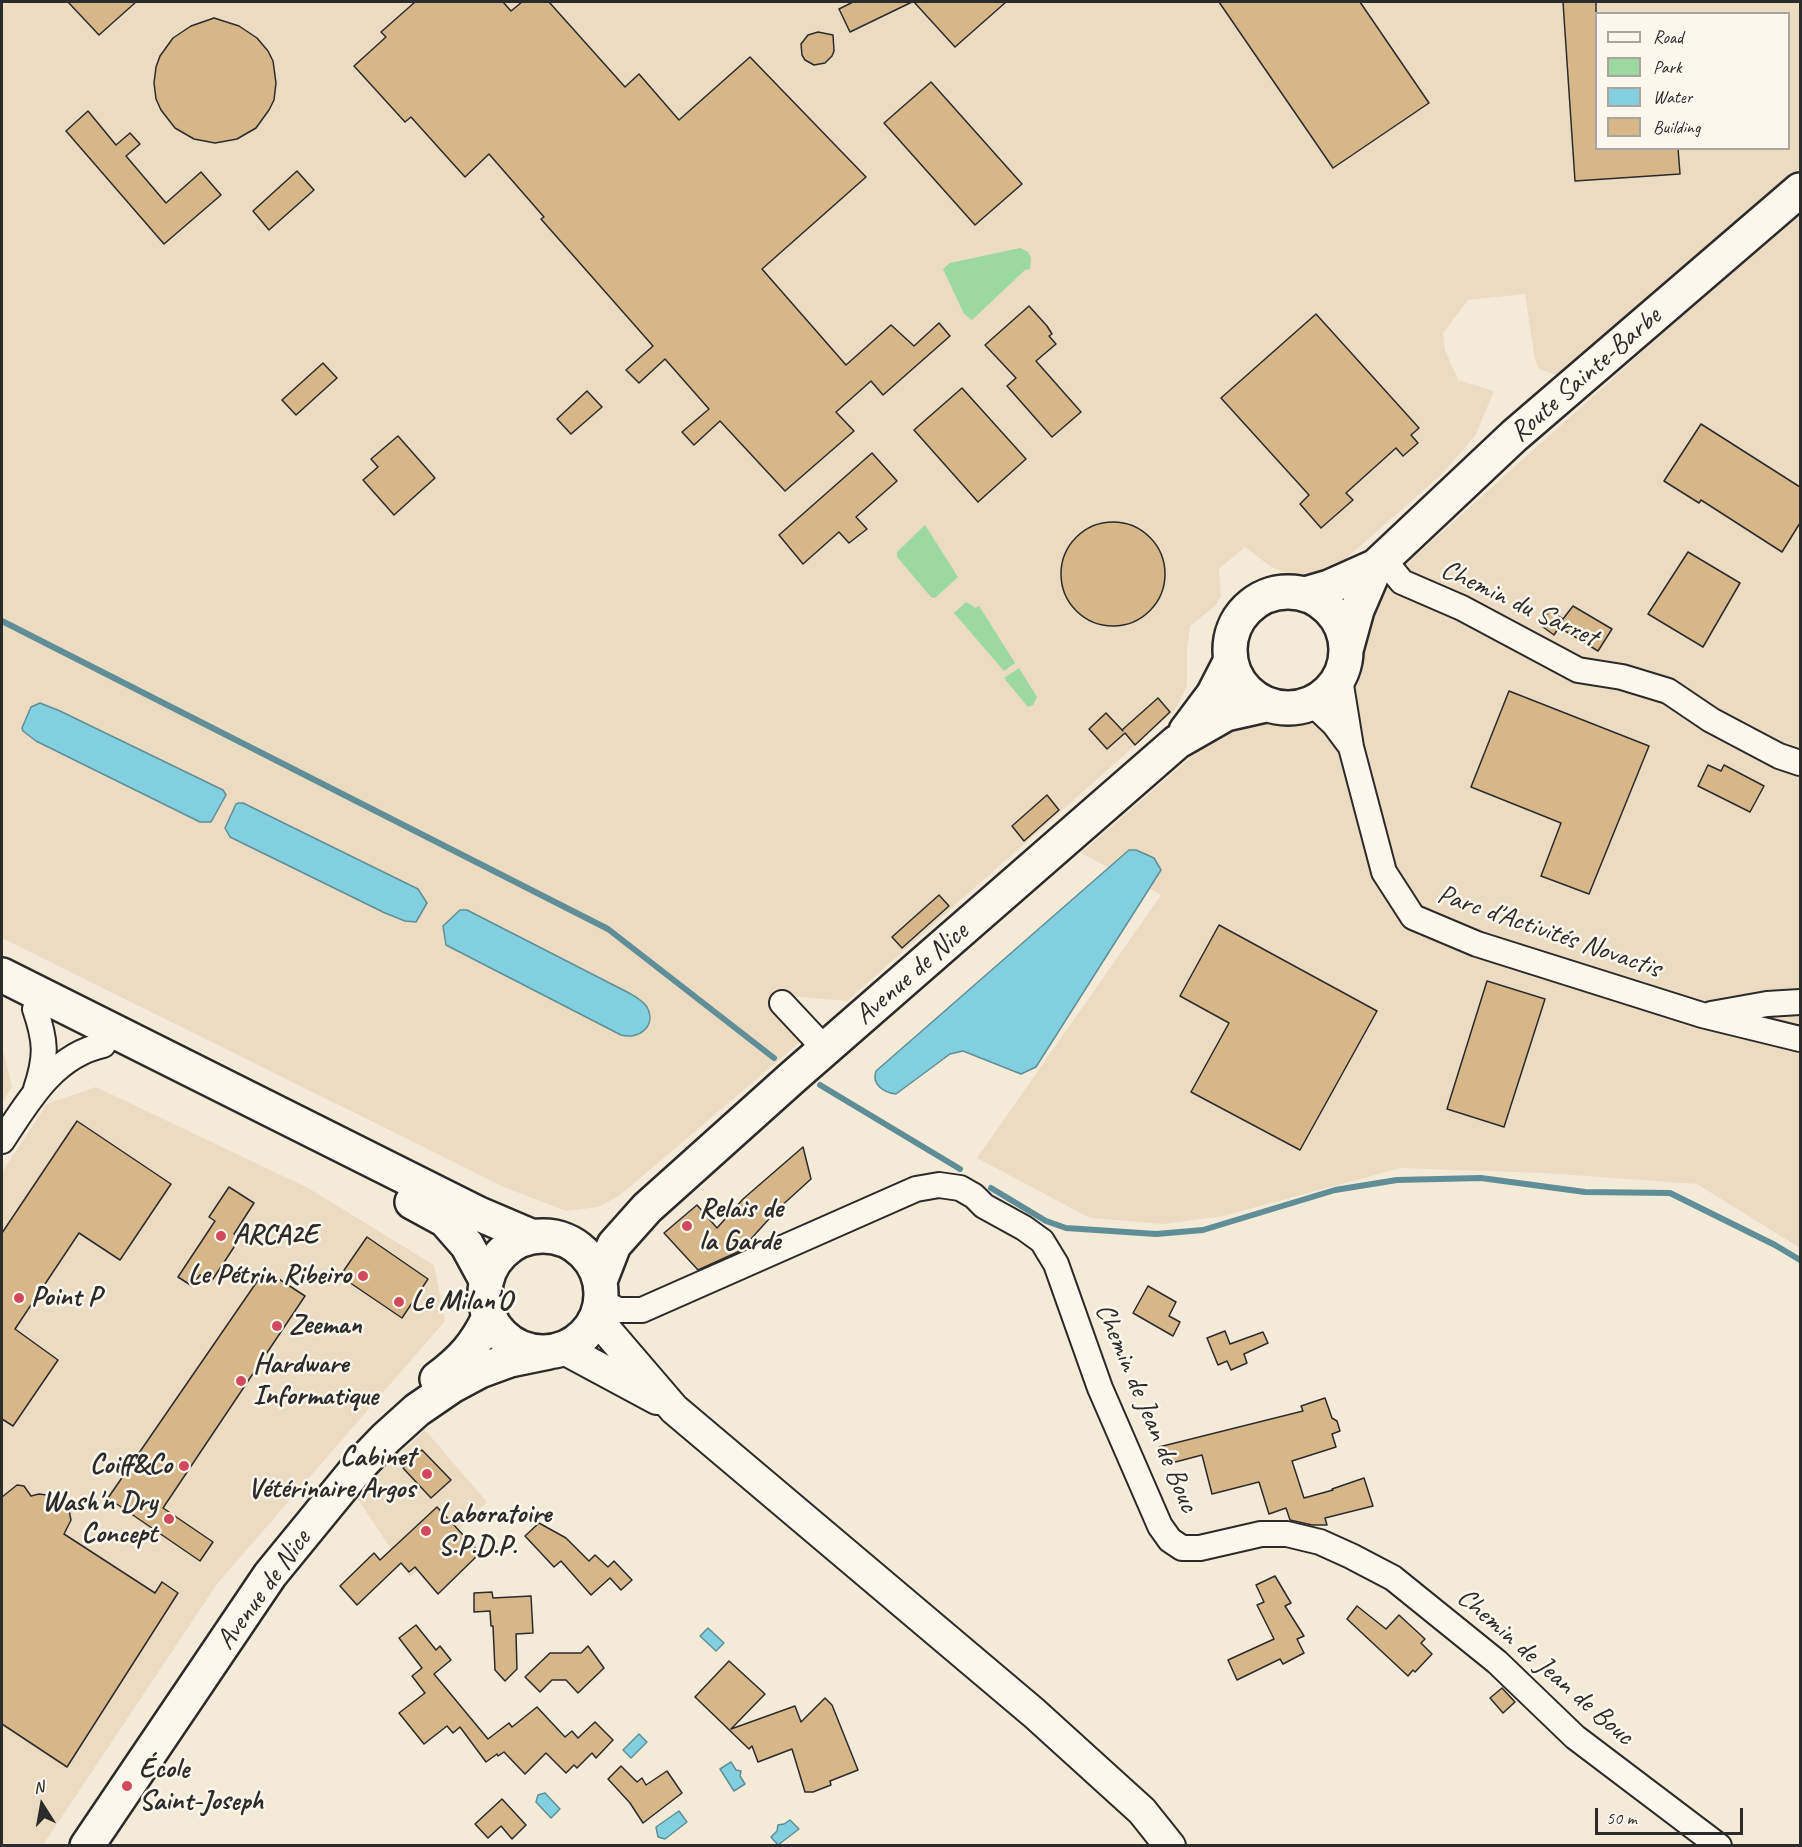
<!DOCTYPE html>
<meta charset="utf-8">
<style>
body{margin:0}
#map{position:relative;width:1802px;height:1847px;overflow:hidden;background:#f4ead8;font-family:Caveat,sans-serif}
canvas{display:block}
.frame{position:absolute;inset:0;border:3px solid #2b2b2b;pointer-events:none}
.legend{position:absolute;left:1595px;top:12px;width:195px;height:138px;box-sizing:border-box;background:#fbf7ec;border:2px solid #a8a59f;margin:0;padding:8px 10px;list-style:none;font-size:18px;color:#2b2b2b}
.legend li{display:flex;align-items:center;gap:12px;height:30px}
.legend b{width:30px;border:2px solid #a8a59f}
.north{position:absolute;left:12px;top:1775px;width:60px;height:60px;-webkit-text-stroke:4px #fbf7ec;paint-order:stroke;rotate:349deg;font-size:16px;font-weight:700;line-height:24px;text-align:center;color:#2b2b2b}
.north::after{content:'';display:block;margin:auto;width:21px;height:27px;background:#2b2b2b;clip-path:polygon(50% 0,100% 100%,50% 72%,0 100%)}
.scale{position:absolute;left:1595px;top:1808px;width:148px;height:27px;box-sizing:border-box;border:3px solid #2b2b2b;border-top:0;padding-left:8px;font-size:18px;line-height:21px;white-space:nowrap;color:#2b2b2b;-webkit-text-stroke:4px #fbf7ec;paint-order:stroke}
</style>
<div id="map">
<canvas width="1802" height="1847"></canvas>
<div class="frame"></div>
<ul class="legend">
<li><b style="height:8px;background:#fbf7ec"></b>Road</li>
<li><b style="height:16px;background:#9cd9a1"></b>Park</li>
<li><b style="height:16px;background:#82d0df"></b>Water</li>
<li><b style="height:16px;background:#d7b78a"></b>Building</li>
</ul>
<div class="north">N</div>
<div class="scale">50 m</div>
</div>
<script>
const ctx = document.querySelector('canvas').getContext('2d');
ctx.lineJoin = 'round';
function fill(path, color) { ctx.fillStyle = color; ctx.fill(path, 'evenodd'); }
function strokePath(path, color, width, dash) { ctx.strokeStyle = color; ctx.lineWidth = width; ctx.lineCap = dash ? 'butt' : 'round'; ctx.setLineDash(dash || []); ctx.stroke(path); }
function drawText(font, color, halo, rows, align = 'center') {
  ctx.font = font + ' Caveat,sans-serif'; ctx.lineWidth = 5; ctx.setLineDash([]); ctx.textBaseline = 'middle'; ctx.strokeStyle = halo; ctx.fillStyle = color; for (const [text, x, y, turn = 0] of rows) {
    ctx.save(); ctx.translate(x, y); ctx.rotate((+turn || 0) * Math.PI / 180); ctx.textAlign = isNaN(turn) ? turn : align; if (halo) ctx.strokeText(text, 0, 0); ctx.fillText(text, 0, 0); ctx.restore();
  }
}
fill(new Path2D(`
 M2 2H1800V169L1572 368 1556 375 1539 369 1535 360 1525 294 1468 300 1443 333 1445 350 1458 380 1494 391 1475 436 1441 475 1332 571 1312 576 1292 575 1271 567 1245 547 1219 569 1221 596 1215 606 1190 626 1187 650V686L1175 710 847 1001 791 996 774 1011 800 1042 619 1196 598 1207 566 1211 504 1187 2 938ZM1596 14H1788V148H1596Z
 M1800 210V1248L1697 1184 1544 1173 1400 1168 1223 1216 1163 1224 1090 1218 977 1158 1161 895 1081 853 1222 730 1258 713 1314 724 1351 698V673L1358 648 1383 585Z
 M2 1045 12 1087 2 1103Z
 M96 1087 308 1188 434 1265 445 1321 217 1584 43 1845 2 1846V1172L47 1104Z
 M425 1430 487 1502 410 1577 355 1495Z`), '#ebdbc1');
fill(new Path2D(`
 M1020 248 1028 252 1031 258 1030 269 1025 270 972 320 964 314 943 269 950 263Z
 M925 525 958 577 935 598 931 597 897 557V552Z
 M966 602 976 608 979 606 1015 663 1004 671 954 613Z
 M1019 668 1037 697 1033 705 1028 707 1004 678Z`), '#9cd9a1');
const water = new Path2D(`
 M40 703 60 711 223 790 226 795 211 822H200L36 741 23 731 22 728 31 707Z
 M239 803H243L418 889 427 903 416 922 405 921 385 913 230 837 225 828 236 804Z
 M1129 850H1136L1154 858 1161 870 1036 1067 1021 1074 963 1051 950 1054 896 1094C884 1093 871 1084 876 1071Z
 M460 910H467L631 994C637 998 643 1001 647 1007 657 1026 639 1040 621 1035L446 945 443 926Z
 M708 1628 724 1643 716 1651 700 1636Z
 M639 1734 647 1742 631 1758 623 1750Z
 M731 1762 736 1770 741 1771 740 1776 745 1784 734 1791 720 1769Z
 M545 1793 560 1809 551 1818 536 1802 538 1795Z
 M679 1811 687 1822 665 1839 658 1837 656 1827Z
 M790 1820 799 1829 778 1845 771 1837 777 1831 778 1825 784 1824Z`);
fill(water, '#82d0df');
strokePath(water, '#5f8e97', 1.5);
strokePath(new Path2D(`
 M2 621 608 929 774 1058
 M820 1085 960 1169
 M991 1188 1046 1221 1066 1228 1156 1234 1203 1230 1335 1190 1397 1180 1481 1178 1585 1192 1670 1193 1775 1245 1800 1260`), '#5f8e97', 6);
const building = new Path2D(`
 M68 2H136L99 35Z
 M415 2H503L511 11 522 2H549L625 87 639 74 679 120 750 57 866 177 762 269 846 365 891 325 914 346 939 323 950 336 883 395 871 381 836 412 854 431 785 491 720 421 694 445 682 432 709 409 665 359 639 383 626 370 653 346 541 219 544 217 489 154 465 177 411 117 405 122 354 66 386 37 381 32Z
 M853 2H912L850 32 839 9Z
 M914 2H1006L955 47Z
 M1219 2H1360L1429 103 1333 168Z
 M1563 2H1596V148H1678L1680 174 1575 181Z
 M214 18 239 26 257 38 268 51 273 61 276 83 274 100 269 110 256 128 237 139 215 143 194 139 175 128 161 110 156 99 154 83 156 67 160 56 173 38 191 26Z
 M818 32 833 35 834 51 832 56 825 63 814 65 805 60 802 55 801 44 808 35Z
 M931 82 1022 184 975 225 884 123Z
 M88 111 116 145 130 133 140 144 126 156 166 203 201 172 221 195 164 244 66 131Z
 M297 171 314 190 269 230 253 211Z
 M1029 306 1047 326 1052 334 1049 336 1056 344 1036 361 1081 412 1052 437 1007 386 1016 378 985 345Z
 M1316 314 1419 428 1411 435 1418 443 1403 456 1396 448 1346 493 1353 500 1321 528 1300 504 1309 495 1221 398Z
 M323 363 337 378 296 415 282 400Z
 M962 388 1026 459 978 502 914 430Z
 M587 391 602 407 571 434 557 419Z
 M1701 424 1800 487V523L1782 552 1701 500 1699 503 1664 481Z
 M398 436 435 478 394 515 363 480 378 467 371 459Z
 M872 453 897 481 856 517 867 529 849 543 839 532 803 564 779 535Z
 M1061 574a52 52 0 1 1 104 0a52 52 0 1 1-104 0Z
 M1688 552 1740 583 1703 647 1648 614Z
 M1573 606 1612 629 1598 651 1559 627 1554 635 1539 624 1550 610 1563 619Z
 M1509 691 1649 746 1589 894 1541 876 1561 823 1471 787Z
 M1158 698 1170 712 1135 745 1125 733 1107 749 1089 729 1106 713 1123 731 1122 730Z
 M1708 765 1721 771 1724 765 1764 786 1750 812 1698 786Z
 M1047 795 1059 810 1024 841 1012 826Z
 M939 895 949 906 902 948 892 937Z
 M1219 925 1377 1011 1300 1150 1191 1092 1229 1023 1180 996Z
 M1487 981 1545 999 1504 1127 1447 1109Z
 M77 1121 171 1184 120 1260 79 1233 15 1329 58 1360 13 1426 2 1419V1233Z
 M803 1147 811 1179 778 1209 740 1251 698 1270 664 1233 697 1205 717 1228 743 1199Z
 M229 1187 254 1203 234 1234 240 1238 211 1282 200 1275 192 1286 178 1277 215 1221 209 1217Z
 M367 1237 428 1279 402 1318 340 1276Z
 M265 1270 305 1296 163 1508 213 1542 200 1561 108 1498Z
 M1148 1286 1176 1302 1169 1316 1180 1322 1173 1336 1133 1313Z
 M1225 1331 1230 1344 1263 1332 1268 1343 1244 1354 1247 1363 1231 1370 1227 1361 1218 1365 1207 1338Z
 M1325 1398 1332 1418 1337 1421 1340 1431 1332 1434 1336 1447 1292 1461 1304 1498 1333 1490 1332 1489 1364 1478 1373 1506 1325 1518 1327 1525H1312L1290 1520 1286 1508 1269 1514 1259 1482 1212 1494 1202 1455 1164 1465 1159 1447 1303 1411 1301 1406Z
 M422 1450 451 1480 431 1498 403 1468Z
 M17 1485 24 1486 31 1496 39 1494 46 1495 54 1507H63L69 1510 71 1520 64 1534 155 1593 162 1582 178 1593 67 1767 2 1724V1497Z
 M437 1507 480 1553 438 1594 415 1567 409 1572 401 1563 357 1605 340 1586 374 1553 380 1560Z
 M539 1523 566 1538 589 1561 595 1555 608 1567 614 1561 632 1580 621 1590 610 1578 591 1595 561 1561 554 1567 525 1536Z
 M1275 1576 1291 1603 1285 1606 1304 1636 1297 1639 1304 1653 1283 1664 1280 1659 1237 1680 1228 1660 1274 1639 1257 1605 1264 1602 1256 1585Z
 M492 1592 493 1598 531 1596 533 1633 516 1634 517 1669 505 1681 495 1670 493 1626H491L490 1611 474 1612V1593Z
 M1357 1606 1386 1629 1399 1615 1425 1639 1421 1643 1432 1654 1415 1672 1413 1670 1408 1676 1347 1619Z
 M416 1625 436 1650 440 1646 451 1660 434 1674 488 1739 509 1723 512 1727 537 1707 565 1737 572 1731 578 1738 595 1722 613 1740 596 1758 592 1753 577 1768 574 1765 566 1773 546 1753 525 1774 504 1752 498 1756 497 1754 486 1762 460 1727 453 1733 447 1726 424 1744 399 1713 425 1693 412 1676 422 1668 399 1638Z
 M588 1646 604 1668 578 1693 566 1680H552L540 1692 525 1677 550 1653H581Z
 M729 1661 765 1694 731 1729 795 1706 801 1722 825 1698 832 1705 858 1770 830 1781 831 1785 813 1792H805L792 1749 758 1762 752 1746 749 1749 695 1697Z
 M1502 1688 1515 1702 1503 1713 1490 1698Z
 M621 1766 637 1782 642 1778 646 1785 667 1771 682 1793 643 1823 630 1803 608 1779Z
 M502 1799 526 1825 512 1839 501 1826 488 1838 475 1824Z`);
fill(building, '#d7b78a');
strokePath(building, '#2b2b2b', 1.5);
const minor = new Path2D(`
 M1383 559 1402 582 1462 608 1578 670 1622 677 1668 691 1711 720 1779 756 1800 763
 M1340 679 1351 747 1384 872 1413 917 1477 944 1702 1015 1800 1039
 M1313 704 1334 724 1349 744
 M782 1003 826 1050
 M35 1009C46 1041 47 1056 36 1089
 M1711 1014 1767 1004 1800 1002
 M2 1141C28 1102 53 1056 103 1045
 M601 1300 618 1310H642L916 1189 939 1185 960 1188 974 1196 984 1206 1024 1228 1042 1241 1056 1264 1100 1388 1160 1526 1170 1540 1182 1548H1200L1261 1534H1287L1320 1542 1351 1556 1393 1578 1497 1662 1575 1737 1719 1846`);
const tertiary = new Path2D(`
 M596 1318 674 1409 1034 1713 1142 1811 1170 1846
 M564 1349 657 1399`);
const secondary = new Path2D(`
 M1230 650a58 58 0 1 1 116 0a58 58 0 1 1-116 0Z
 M1305 594 1329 587 1376 566 1514 436 1800 190
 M1346 650 1357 610 1376 566
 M1186 731 1213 695 1230 662
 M2 975 479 1214 533 1237
 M412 1202 445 1220 467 1245 486 1280
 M485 1294a58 58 0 1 1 116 0a58 58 0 1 1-116 0Z
 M600 1281 614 1245 647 1208 793 1077 1177 742 1226 714 1266 705
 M437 1379C462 1360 476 1345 489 1317
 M87 1846 270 1575 360 1465 386 1438 417 1410 452 1386 480 1371 510 1360 549 1352`);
strokePath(minor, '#2b2b2b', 28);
strokePath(tertiary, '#2b2b2b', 34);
strokePath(secondary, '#2b2b2b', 38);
strokePath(minor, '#fbf7ec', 24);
strokePath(tertiary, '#fbf7ec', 30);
strokePath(secondary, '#fbf7ec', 33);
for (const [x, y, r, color] of [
 [687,1226,6,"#d1495b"],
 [221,1236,6,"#d1495b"],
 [363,1276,6,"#d1495b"],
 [19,1298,6,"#d1495b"],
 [399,1302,6,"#d1495b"],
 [277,1326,6,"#d1495b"],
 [241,1381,6,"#d1495b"],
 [184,1466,6,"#d1495b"],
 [427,1474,6,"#d1495b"],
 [169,1519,6,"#d1495b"],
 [426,1531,6,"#d1495b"],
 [127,1786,6,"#d1495b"]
]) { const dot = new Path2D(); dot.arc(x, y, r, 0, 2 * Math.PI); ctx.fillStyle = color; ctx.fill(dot); strokePath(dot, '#fbf7ec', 2); }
drawText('28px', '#2b2b2b', '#fbf7ec', [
 ["Route Sainte-Barbe",1586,375,-41],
 ["Chemin du Sarret",1519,604,25],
 ["Parc d'Activités Novactis",1549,932,19],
 ["Avenue de Nice",912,974,-41],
 ["Chemin de Jean de Bouc",1146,1408,67],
 ["Avenue de Nice",264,1590,-54],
 ["Chemin de Jean de Bouc",1545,1667,41]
]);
drawText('bold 28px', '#2b2b2b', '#fbf7ec', [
 ["Relais de",699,1210],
 ["la Garde",699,1242],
 ["ARCA2E",233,1236],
 ["Le Pétrin Ribeiro",351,1276,"right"],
 ["Point P",31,1298],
 ["Le Milan'O",411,1302],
 ["Zeeman",289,1326],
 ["Hardware",253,1365],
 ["Informatique",253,1397],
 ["Cabinet",415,1458,"right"],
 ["Vétérinaire Argos",415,1490,"right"],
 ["Coiff&Co",172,1466,"right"],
 ["Wash'n Dry",157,1503,"right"],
 ["Concept",157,1535,"right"],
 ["Laboratoire",438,1515],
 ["S.P.D.P.",438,1547],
 ["École",139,1770],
 ["Saint-Joseph",139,1802]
], 'left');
</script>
